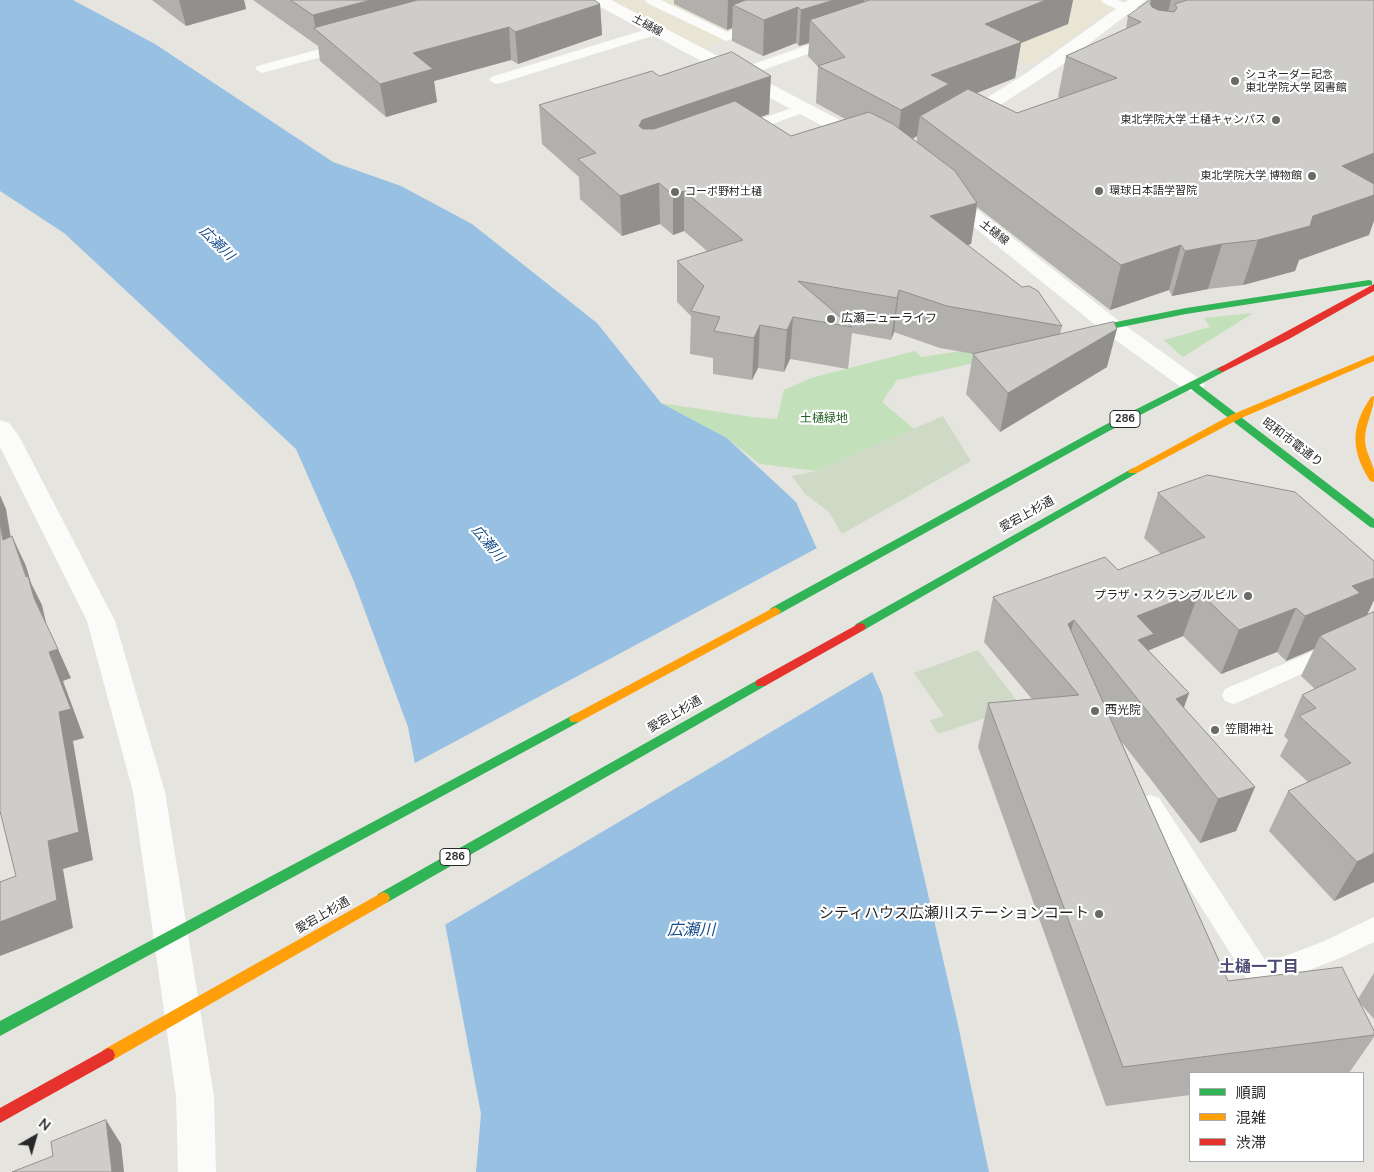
<!DOCTYPE html>
<meta charset="utf-8">
<style>
body{margin:0}
#map{position:relative;width:1374px;height:1172px;overflow:hidden;background:#e6e4de;font-family:"Nunito Sans","Noto Sans JP",sans-serif}
canvas{display:block}
.legend{position:absolute;left:1189px;top:1072px;width:175px;height:90px;box-sizing:border-box;background:#fff;border:1px solid #a9a9a9;margin:0;padding:6px 9px;list-style:none;font-size:15px;color:#282828}
.legend li{display:flex;align-items:center;gap:10px;height:25px}
.legend b{width:25px;border:1px solid #a9a9a9}
.north{position:absolute;left:10px;top:1112px;width:50px;height:50px;-webkit-text-stroke:4px #fff;paint-order:stroke;rotate:38deg;font-size:14px;font-weight:700;line-height:20px;text-align:center;color:#282828}
.north::after{content:'';display:block;margin:auto;width:18px;height:22px;background:#282828;clip-path:polygon(50% 0,100% 100%,50% 72%,0 100%)}
</style>
<div id="map">
<canvas width="1374" height="1172"></canvas>
<ul class="legend">
<li><b style="height:6px;background:#30b455"></b>順調</li>
<li><b style="height:6px;background:#ff9f0a"></b>混雑</li>
<li><b style="height:6px;background:#e5322d"></b>渋滞</li>
</ul>
<div class="north">N</div>
</div>
<script>
const ctx = document.querySelector('canvas').getContext('2d');
ctx.lineJoin = 'round';
function fill(path, color) { ctx.fillStyle = color; ctx.fill(path, 'evenodd'); }
function strokePath(path, color, width, dash) { ctx.strokeStyle = color; ctx.lineWidth = width; ctx.lineCap = dash ? 'butt' : 'round'; ctx.setLineDash(dash || []); ctx.stroke(path); }
function drawText(font, color, halo, rows, align = 'center') {
  ctx.font = font + ' "Nunito Sans","Noto Sans JP",sans-serif'; ctx.lineWidth = 4.5; ctx.setLineDash([]); ctx.textBaseline = 'middle'; ctx.strokeStyle = halo; ctx.fillStyle = color; for (const [text, x, y, turn = 0] of rows) {
    ctx.save(); ctx.translate(x, y); ctx.rotate((+turn || 0) * Math.PI / 180); ctx.textAlign = isNaN(turn) ? turn : align; if (halo) ctx.strokeText(text, 0, 0); ctx.fillText(text, 0, 0); ctx.restore();
  }
}
fill(new Path2D(`
 M613 0H833L705 49Z
 M900 0H1119L1124 2 1030 66Z`), '#e8e5d4');
fill(new Path2D(`
 M1253 313 1183 357 1164 340 1210 327 1204 318Z
 M1062 333 1066 343 897 380 882 402 914 429 816 471 760 464 727 438 661 403 752 417 777 419 784 390 811 378 915 351 921 357 1017 343Z`), '#c2e0b9');
fill(new Path2D(`
 M943 416 971 461 842 534 829 512 805 494 792 476 816 471Z
 M978 650 1021 706 938 734 930 720 944 716 914 673Z`), '#cfdac6');
fill(new Path2D(`
 M0 0H73L155 44 333 162 401 186 472 224 597 323 661 403 727 438 796 502 882 694 957 1020 989 1172H476L481 1114 408 727 353 579 296 449 64 233 0 191Z`), '#97c0e2');
fill(new Path2D(`
 M819 547 874 671 443 926 413 764Z`), '#e6e4de');
fill(new Path2D(`
 M645 0H661L727 32 760 20 766 24 765 27 726 41 647 3Z
 M1101 0H1118L1165 20 1166 23 1165 26H1155L1103 3Z
 M654 27 661 31 659 34 501 83 496 84 489 80 491 77Z
 M837 35 844 39 842 42 743 77H733L731 74 733 71Z
 M346 42 353 46 351 49 262 73 255 69 257 66Z
 M803 104 808 105 810 108 808 111 745 134H735L733 131 735 128Z
 M1374 625V642L1241 701 1233 704 1225 701 1222 695 1225 689Z
 M1150 795 1159 798 1267 963 1322 942 1374 917V942L1340 958 1261 989 1251 986 1141 812 1138 805 1141 798Z`), '#fbfbfa');
fill(new Path2D(`
 M591 0H611L872 137 875 141 872 145 865 147 858 145 593 3Z
 M1128 0H1146L1059 67 971 124 964 126 957 124 955 120 957 116 1025 74Z
 M946 189 953 191 1119 321 1201 380 1205 385 1201 390 1193 392 1185 390 1103 331 939 199 936 195 939 191Z
 M0 420 9 423 19 436 115 621 165 792 214 1096 216 1172H178L176 1096 133 792 87 621 0 447Z`), '#fbfbfa');
fill(new Path2D(`
 M1369 280 1372 281V285L1186 314 1111 329 1106 326 1111 323 1186 308Z
 M1222 366 1225 367V371L1199 385 1374 519V528L1370 527 1191 389 1109 431 779 614 775 615 769 611 771 608 1101 427Z
 M1133 468 1137 469 1138 471 1137 473 864 630H856L854 627 856 624Z
 M761 678 765 680 767 683 765 686 388 902 383 904 378 902 376 898 378 894Z
 M575 714 579 716 581 719 579 722 0 1036V1021Z`), '#30b455');
fill(new Path2D(`
 M1374 355V361L1239 419 1137 473H1129L1128 471 1231 415Z
 M1374 396C1374 411 1365 424 1365 439 1365 451 1371 459 1374 470 1374 474 1374 479 1374 482L1370 481C1351 450 1350 428 1371 397Z
 M775 607 781 611 779 614 579 722H571L569 719 571 716Z
 M383 892 388 894 390 898 388 902 113 1060 108 1062 103 1060 101 1055 103 1050Z`), '#ff9f0a');
fill(new Path2D(`
 M1374 284V291L1289 339 1225 371 1222 372 1217 369Z
 M860 623 864 624 866 627 864 630 765 686H757L755 683 757 680Z
 M108 1048 113 1050 115 1055 113 1060 0 1123V1108Z`), '#e5322d');
fill(new Path2D(`
 M152 0H244L246 9 186 26Z
 M253 0H594L600 4 602 35 518 64 511 60 434 81 437 102 386 117 320 61 318 46Z
 M674 0H1073L1068 24 1021 43 1015 78 977 93 1017 113 1060 98 1058 97 1066 56 1126 29 1128 16 1171 0 1168 11 1171 0H1374L1369 235 1299 260 1295 271 1243 285 1208 289 1172 296 1169 290 1110 310 977 207 971 244 967 245 1062 326 1060 334 1107 367 1000 432 966 394 973 354H974L940 348 894 332 891 340 852 333 848 369 790 359 784 372 758 368 752 380 713 374V358L690 354 691 316 677 302V261L707 251 684 231 673 235 660 224 622 236 580 199 579 177 542 144 539 105 659 76 769 114 760 117 791 136 845 119 816 103 818 67 808 56 809 43 799 46 796 43 763 56 732 41V28L727 30 674 4ZM917 136V142L913 139Z
 M1158 493 1374 561V600L1367 615 1374 882 1334 901 1269 831 1288 791 1308 782 1280 756 1288 740 1284 736 1302 695 1315 689 1301 676 1314 649 1286 661 1277 652 1221 674 1183 636 1148 650 1189 693 1184 708 1255 787 1236 831 1200 843 1121 741 1228 981 1358 999 1374 973V1019L1359 1002 1374 1031V1037L1349 1073H1190V1095L1106 1106 978 747 988 703 1032 699 984 642 993 597 1118 570 1161 554 1144 538Z`), '#b2b0ad');
fill(new Path2D(`
 M179 0H244L246 9 186 26Z
 M371 0H492L316 30 313 15Z
 M728 0H805L733 5 732 28 727 30Z
 M834 0H864L862 25 810 20 809 43 799 46 801 10Z
 M1046 0H1073L1068 24 1021 43 1015 78 946 105 920 116 917 136 897 148 901 110 931 75 985 24Z
 M1152 0H1171L1163 32 1150 3Z
 M600 4 602 35 518 64 515 32Z
 M798 7 796 43 763 56 764 20Z
 M509 27 511 60 434 81 437 102 386 117 380 84 413 53Z
 M771 76 769 114 643 159 639 126 642 120Z
 M1374 153V190L1342 166Z
 M659 183 660 224 622 236 620 196Z
 M684 191V231L673 235V195Z
 M1374 195V221L1369 235 1299 260 1295 271 1243 285 1258 240 1313 216Z
 M977 203 971 244 924 257 930 216Z
 M1222 244 1208 289 1172 296 1185 251Z
 M1181 245 1169 290 1110 310 1121 265Z
 M899 290 894 332 891 340 897 298Z
 M793 317 790 359 784 372 787 330Z
 M760 325 758 368 752 380 754 338Z
 M1117 329 1107 367 1000 432 1008 393Z
 M0 495 6 509 16 569 3 540 0 523Z
 M12 536 26 566 31 583 42 605 47 627 34 598Z
 M1374 578V600L1366 617 1320 636 1314 649 1286 661 1305 616 1352 586Z
 M1199 592 1183 636 1133 657 1137 616Z
 M1296 608 1277 652 1221 674 1239 630Z
 M1074 620 1062 665 1068 624Z
 M58 649 71 678 63 681 84 738 73 741 93 860 63 869 73 928 0 956V922L48 841 59 712 49 652Z
 M1189 693 1172 738 1176 699Z
 M1255 787 1236 831 1200 843 1218 799Z
 M1374 853V882L1334 901 1357 862Z
 M106 1120 121 1144 124 1172H112Z`), '#91908d');
const building = new Path2D(`
 M291 0H371L313 15Z
 M418 0H594L600 4 515 32 509 27 413 53 433 69 380 84 314 28Z
 M746 0H834L801 10 798 7 764 20 733 5Z
 M870 0H1046L985 24 1022 42 931 75 949 84 901 110 818 66 845 57 810 20Z
 M1150 0H1152L1150 3 1152 7 1158 10 1174 12 1177 8 1175 4 1187 0H1374V153L1342 166 1374 184V195L1313 216 1310 226 1258 240 1222 244 1185 251 1181 245 1121 265 920 116 968 89 1017 113 1117 78 1066 56 1141 22 1128 16Z
 M732 52 771 76 642 120 639 126 643 129H654L735 101 791 136 869 112 893 124 955 171 977 203 930 216 1022 287 1029 286 1038 291 1062 326 947 306 899 290 897 298 798 281 852 327 793 317 787 330 760 325 754 338 714 331 720 317 691 311 704 286 677 261 743 240 684 191 673 195 659 183 620 196 578 159 596 153 539 105 652 71 659 76Z
 M1114 322 1117 329 1008 393 973 354Z
 M1208 475 1295 492 1374 561V578L1352 586 1360 593 1305 616 1296 608 1239 630 1199 592 1137 616 1154 634 1138 640 1189 693 1176 699 1255 787 1218 799 1074 620 1068 624 1228 981 1342 967 1374 1031V1035L1123 1067 988 703 1079 695 993 597 1105 557 1118 570 1205 537 1158 493Z
 M0 523 3 540 12 536 26 577 28 576 34 598 58 649 49 652 71 709 59 712 79 832 48 841 57 900 0 922V882L16 876 0 811Z
 M1374 612V853L1357 862 1288 791 1351 763 1299 716 1316 708 1302 695 1356 669 1320 636Z
 M106 1120 112 1172H12L53 1156 51 1142Z`);
fill(building, '#cfcdc9');
strokePath(building, '#91908d', 1);
for (const [x, y, r, color] of [
 [1235,81,5,"#6a6a68"],
 [1276,120,5,"#6a6a68"],
 [1312,176,5,"#6a6a68"],
 [1099,191,5,"#6a6a68"],
 [675,192,5,"#6a6a68"],
 [831,319,5,"#6a6a68"],
 [1248,596,5,"#6a6a68"],
 [1095,711,5,"#6a6a68"],
 [1215,730,5,"#6a6a68"],
 [1099,914,5,"#6a6a68"]
]) { const dot = new Path2D(); dot.arc(x, y, r, 0, 2 * Math.PI); ctx.fillStyle = color; ctx.fill(dot); strokePath(dot, '#fff', 2); }
drawText('11px', '#282828', '#fff', [
 ["土樋線",647,26,28],
 ["土樋線",994,233,38]
]);
drawText('11px', '#282828', '#fff', [
 ["シュネーダー記念",1245,75],
 ["東北学院大学 図書館",1245,88],
 ["東北学院大学 土樋キャンパス",1266,120,"right"],
 ["東北学院大学 博物館",1302,176,"right"],
 ["環球日本語学習院",1109,191],
 ["コーポ野村土樋",685,192]
], 'left');
for (const [x, y, w] of [
 [1125,419,30],
 [455,857,30]
]) { const box = new Path2D(); box.roundRect(x - w / 2, y - 8.5, w, 17, 4); ctx.fillStyle = '#fff'; ctx.fill(box); strokePath(box, '#282828', 1); }
drawText('bold 11px', '#282828', null, [
 ["286",1125,419],
 ["286",455,857]
]);
drawText('12px', '#282828', '#fff', [
 ["広瀬ニューライフ",841,319],
 ["プラザ・スクランブルビル",1238,596,"right"],
 ["西光院",1105,711],
 ["笠間神社",1225,730]
], 'left');
drawText('12px', '#205d1f', '#fff', [
 ["土樋緑地",824,419]
]);
drawText('12px', '#282828', '#fff', [
 ["昭和市電通り",1292,443,37],
 ["愛宕上杉通",1027,515,-29],
 ["愛宕上杉通",675,715,-30],
 ["愛宕上杉通",323,916,-30]
]);
drawText('italic 14px', '#184d8b', '#fff', [
 ["広瀬川",216,244,44],
 ["広瀬川",487,544,50]
]);
drawText('15px', '#282828', '#fff', [
 ["シティハウス広瀬川ステーションコート",1089,914]
], 'right');
drawText('italic 16px', '#184d8b', '#fff', [
 ["広瀬川",691,931]
]);
drawText('bold 16px', '#4d4c74', '#fff', [
 ["土樋一丁目",1259,968]
]);
</script>
